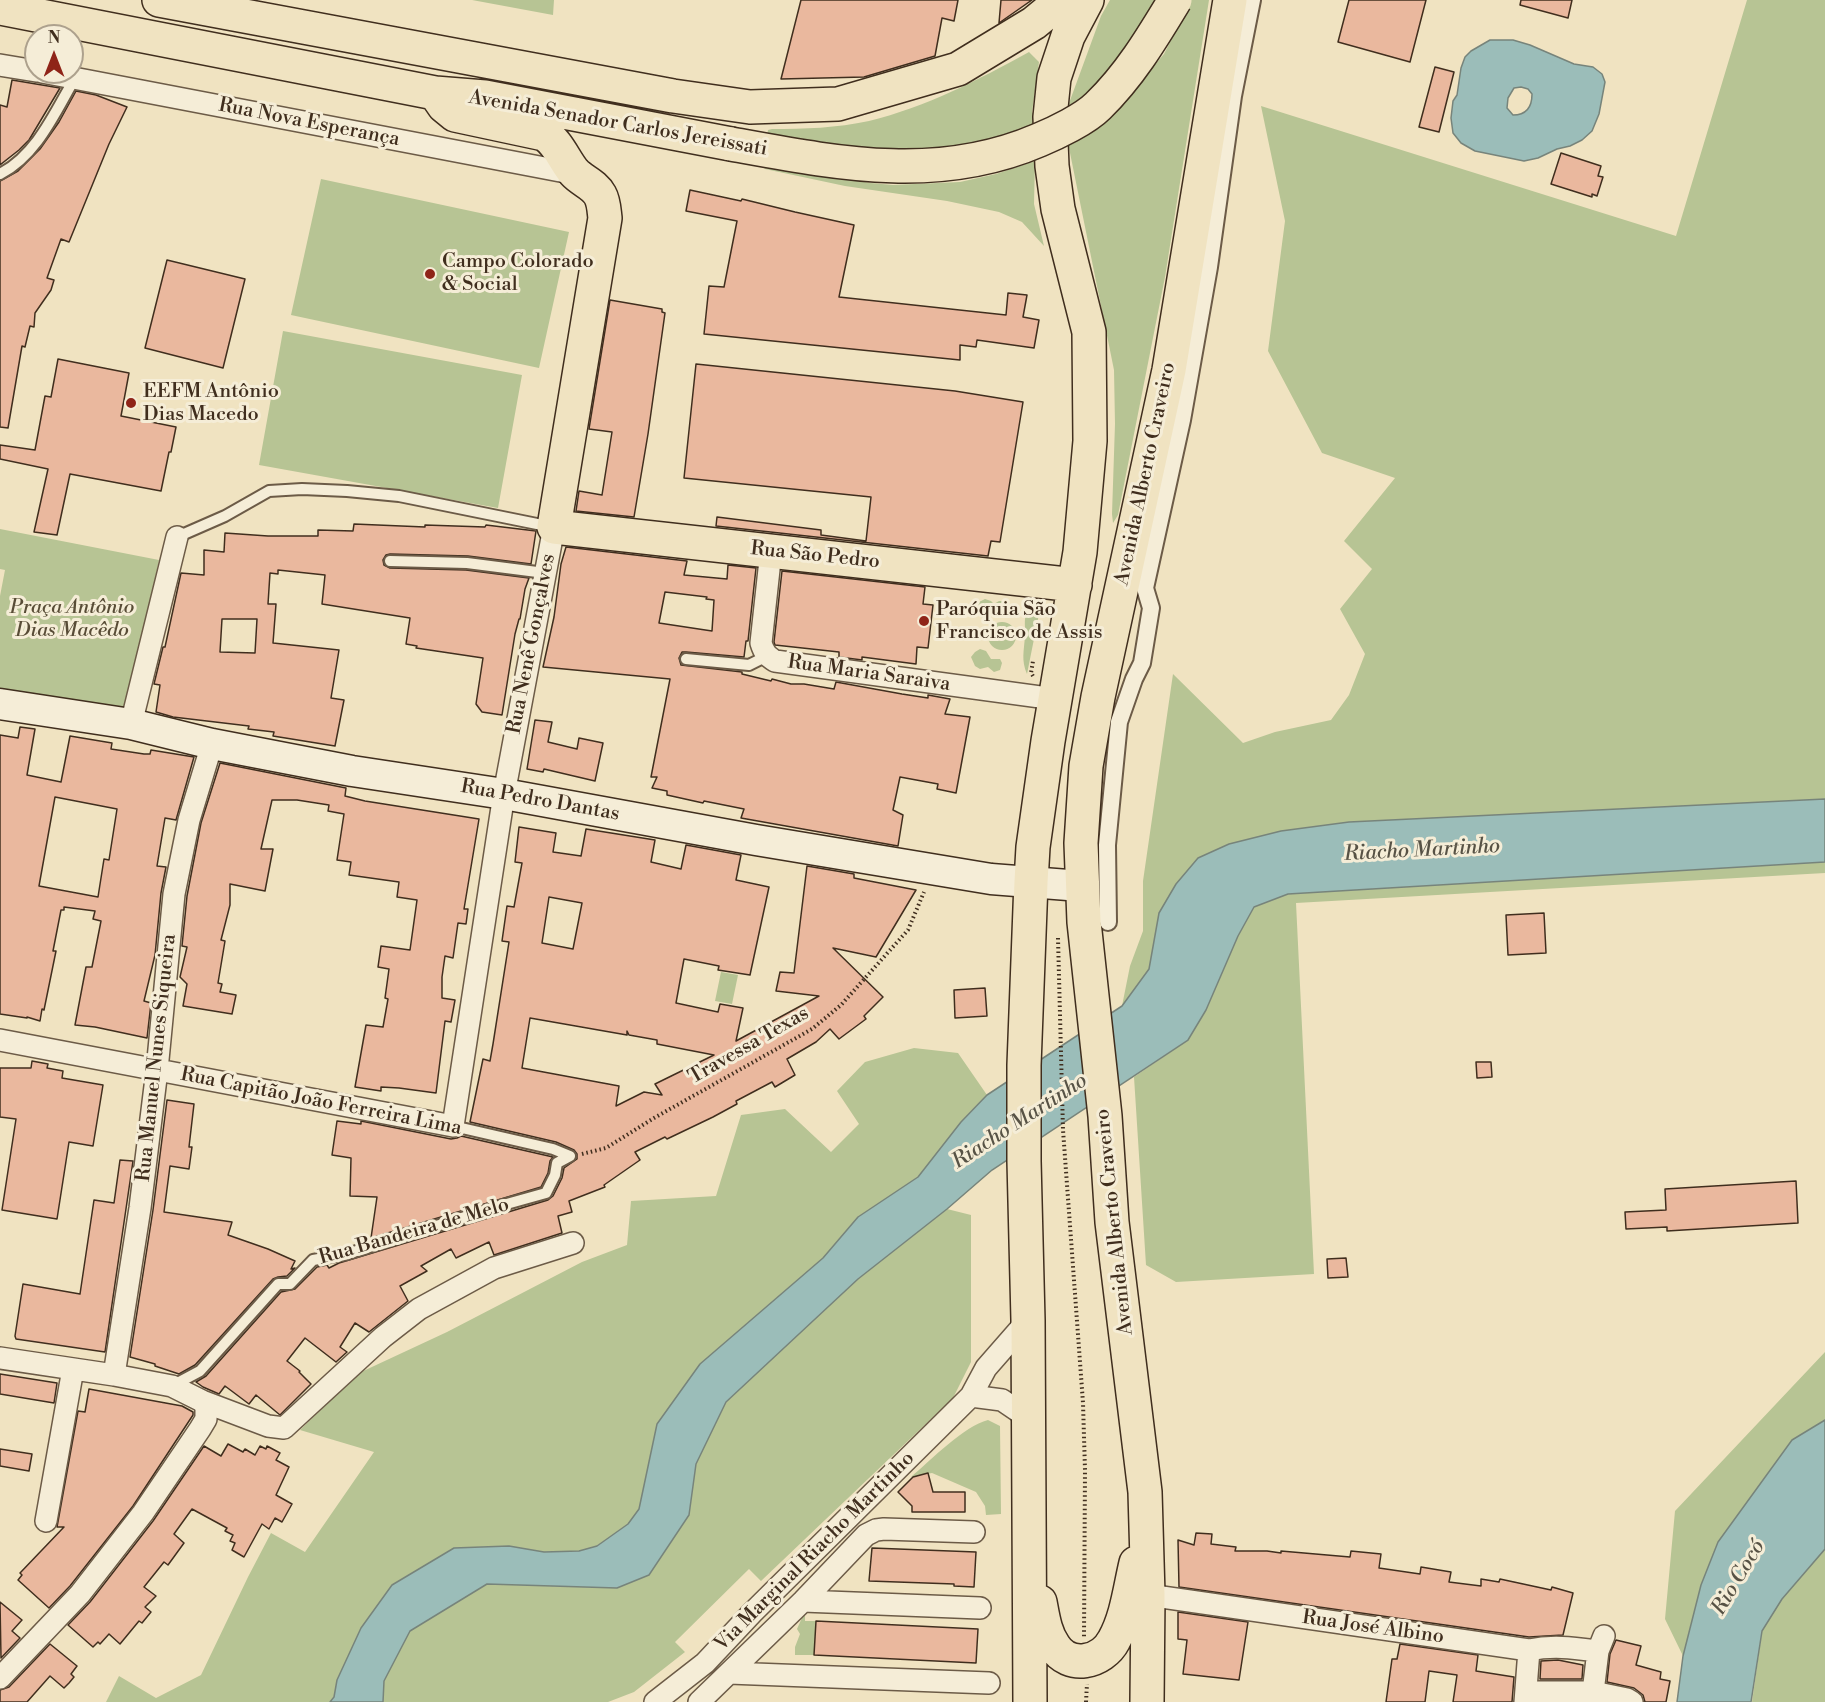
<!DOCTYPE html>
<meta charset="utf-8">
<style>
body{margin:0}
#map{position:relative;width:1825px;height:1702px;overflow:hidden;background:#f0e3c1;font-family:"Libre Bodoni",serif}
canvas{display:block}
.north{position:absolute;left:24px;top:24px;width:60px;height:60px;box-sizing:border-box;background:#f5edd7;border:2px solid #ada18d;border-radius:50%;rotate:0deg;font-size:16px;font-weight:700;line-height:24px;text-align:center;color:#402e1e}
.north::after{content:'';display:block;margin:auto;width:21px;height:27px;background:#8f2418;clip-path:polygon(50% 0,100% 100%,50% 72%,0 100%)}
</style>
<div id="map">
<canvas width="1825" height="1702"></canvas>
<div class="north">N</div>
</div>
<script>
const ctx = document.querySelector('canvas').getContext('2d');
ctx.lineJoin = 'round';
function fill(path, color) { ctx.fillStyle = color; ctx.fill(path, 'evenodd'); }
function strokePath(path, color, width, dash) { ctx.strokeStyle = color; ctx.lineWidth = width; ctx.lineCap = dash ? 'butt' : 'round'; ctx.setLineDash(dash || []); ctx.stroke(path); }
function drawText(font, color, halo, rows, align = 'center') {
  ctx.font = font + ' "Libre Bodoni",serif'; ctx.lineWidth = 6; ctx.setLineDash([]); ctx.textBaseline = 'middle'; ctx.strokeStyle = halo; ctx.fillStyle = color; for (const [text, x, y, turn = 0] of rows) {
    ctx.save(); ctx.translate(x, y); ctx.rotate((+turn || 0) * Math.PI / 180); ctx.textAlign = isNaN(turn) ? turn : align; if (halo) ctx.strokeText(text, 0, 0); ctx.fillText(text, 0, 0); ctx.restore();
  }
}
fill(new Path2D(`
 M472 0H554L553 15Z
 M1110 0H1158L1123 58 1088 94 1068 106 1101 16Z
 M1191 0H1209L1165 277 1118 515 1113 523 1112 514 1115 424 1114 370 1068 143 1132 91 1164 54Z
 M1747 0H1825V799L1349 822 1281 831 1149 969 1122 1006 1130 966 1143 931V881L1173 674 1243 743 1275 732 1331 720 1349 695 1365 654 1340 609 1372 569 1344 541 1395 478 1322 453 1268 351 1285 221 1261 106 1676 236Z
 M1029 52 1039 62 1032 112 1041 126 999 142 919 155 767 136 768 130 772 129C804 129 837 128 869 121 926 107 978 80 1029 52Z
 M1035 161 1034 204 1044 246 1022 222 999 212 947 201 845 186 765 169 763 167 871 183 893 185 960 182 996 174Z
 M321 179 569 232 539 368 291 315Z
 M283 331 522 375 498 508 259 465Z
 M0 529 159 560 128 704 117 713 0 691V596L5 570 0 569Z
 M985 599 991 601 994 604 999 601H1003L1008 606 1007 610 1004 614 995 613 991 617 982 618C976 614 974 608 979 602Z
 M1038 604H1041L1027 674C1021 660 1024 651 1025 636 1026 629 1023 620 1027 612 1029 608 1033 606 1038 604Z
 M988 636a14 14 0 1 1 28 0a14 14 0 1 1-28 0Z
 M980 649 986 651 991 659H1000L1002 663 1000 670 994 672 988 667 980 669 975 666 971 657 975 652Z
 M1825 862V873L1296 903 1314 1274 1176 1282 1146 1265 1134 1077 1188 1040 1206 1010 1238 936 1254 907 1288 894Z
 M721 972 738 975 732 1004 715 1001Z
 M914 1048 958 1053 987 1095 961 1122 918 1177 858 1217 823 1258 700 1364 657 1424 639 1510 628 1524 597 1546 579 1551 544 1552 509 1546 454 1548 392 1585 361 1628 337 1680 334 1697 330 1702H106L119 1676 156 1698 201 1675 248 1577 271 1533 305 1552 374 1452 300 1430 359 1373 447 1332 582 1262 627 1245 631 1201 716 1196 741 1115 785 1109 831 1152 859 1124 837 1091 865 1062Z
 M947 1209 971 1215V1362L953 1398 761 1581 749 1569 675 1642 685 1652 634 1692 608 1702H383L384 1681 409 1631 487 1584 616 1588 689 1515 696 1464 726 1402 858 1279Z
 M1825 1352V1420L1822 1421 1718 1542 1701 1585 1683 1656 1665 1619 1675 1511Z
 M988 1420 1000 1426 1001 1514 986 1515 985 1506 976 1492 932 1473 911 1477C931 1460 964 1426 988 1420Z
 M1825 1549V1702H1752L1762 1631 1782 1599Z
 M805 1611V1621H816L814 1655H795V1647L800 1634 797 1629Z`), '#b7c494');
const water = new Path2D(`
 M1490 40H1513L1530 45 1574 64 1593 67 1602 74 1605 82 1599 114 1592 131 1582 140 1570 146 1557 149 1538 158 1524 161 1475 151 1461 143 1453 133 1451 118 1453 101 1457 95 1461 68 1465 57 1471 51ZM1521 87 1528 89 1532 94C1532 107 1526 115 1513 115L1507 108 1508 98 1514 88Z
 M1825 799V862L1288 894 1254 907 1238 936 1206 1010 1188 1040 992 1170 947 1209 858 1279 726 1402 696 1464 689 1515 649 1575 617 1588 487 1584 410 1631 384 1681 383 1702H330L334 1697 337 1680 361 1628 392 1585 454 1548 509 1546 544 1552 579 1551 597 1546 628 1524 639 1509 657 1424 700 1364 823 1258 858 1217 918 1177 961 1122 987 1095 1122 1006 1149 969 1159 913 1176 884 1198 858 1229 844 1281 831 1349 822Z
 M1825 1420V1549L1782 1599 1762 1631 1751 1702H1677L1683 1656 1701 1585 1718 1542 1792 1440Z`);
fill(water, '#9bbdb9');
strokePath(water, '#77847b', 1.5);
const building = new Path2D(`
 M801 0H958L954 21 942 18 935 56 864 77 781 79Z
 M1001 0H1032L999 23Z
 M1349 0H1426L1410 62 1338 42Z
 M1521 0H1572L1568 18 1520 5Z
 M1435 67 1454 72 1439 132 1419 127Z
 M12 80 60 88 29 140 19 150 0 165V105L7 107Z
 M76 91 96 95 127 107 109 144 69 242 61 239 47 278 54 280 51 290 35 313 34 327 30 326 25 347 22 346 8 428 0 427V181L18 171 40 149 59 122Z
 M1561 153 1601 166 1598 176 1603 177 1597 196 1592 194V197L1551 184Z
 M690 190 741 201 742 199 795 212 854 225 839 297 1006 315 1008 293 1027 295 1023 317 1039 320 1034 348 977 340 976 347 960 345V360L704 334 709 286 724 287 737 221 686 211Z
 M167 260 245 279 223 368 145 348Z
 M610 300 662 309V312L665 313 648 434 634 517 576 511 579 491 602 495 612 432 589 429Z
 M58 359 129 373 121 416 176 427 171 452H169L161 491 70 474 57 535 34 532 48 469 0 459V445L35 450 45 396 51 397Z
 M696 364 955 391 1023 402 1000 542 991 541 988 556 716 526 717 517 821 530V535L866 541 871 497 684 478Z
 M354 524 425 527V525L485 527 486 525 536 531 531 564 468 556 390 554 386 555 383 560 384 565 390 568 466 570 529 578 525 589 520 619H519L515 634 502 715 482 712 476 704 483 658 416 648 417 646 406 644 410 618 322 604 325 575 278 570V574L270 573 268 604H276L273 643 339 650 331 698 344 700 335 746 273 736 274 732 248 729 249 726 173 717 156 712 160 685 154 684 163 647H165L181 573 204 575V550L224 552 225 533 268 536H318V530L353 531ZM222 619H257L255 653 220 652Z
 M566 547 687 561 684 575 727 579 728 565 756 568 748 641H746L744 657 686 652H682L679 658 681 665 742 672V674L771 681 772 679 791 684H804L834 689 836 682 902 694 928 698V695L950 699 945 714 970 717 956 793 937 789 938 784 900 777 893 810 903 815 898 846 741 818 744 809 704 801 703 803 667 795V791L652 788 657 777H651L670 679 543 667 554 617 561 564ZM665 592 707 597 706 599 714 600 712 631 659 623Z
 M782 571 925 587 923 604 933 605 928 648 917 647 916 664 862 657V660L839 657V652L775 645 774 642Z
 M535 720 552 722 548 742 577 749 579 738 603 743 595 781 544 769 543 772 527 769Z
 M20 727 35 729 27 775 61 782 70 736 112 743 111 749 144 754H150L151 750 194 757 176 820 165 818 157 866 166 867 161 893 155 955 144 1001 151 1003 147 1038 95 1027 75 1025 86 967H92L101 921 93 919 95 911 64 907V910H61L53 951H56L44 1010 42 1009 40 1021 27 1017V1018L0 1014V735L18 738ZM55 797 117 809 109 860 104 859 98 897 39 886Z
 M220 763 346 788 345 796 365 801 479 819 464 909H468L466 924 458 923 453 958 445 956 442 977V998L455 1000 451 1022 445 1021 436 1093 399 1088 381 1087V1091L355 1087 366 1025 383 1027 388 999 385 998 389 969 378 967 381 946 410 950 417 900 397 897 399 882 349 875 351 862 337 860 344 814 328 811 329 805 297 800H272L261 849H273L265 891 230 884V905L221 940 225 941 218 983 222 984 220 992 236 995 232 1014 183 1006 187 984 180 977 187 947 182 946 187 896 201 823Z
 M519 827 556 833 553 852 581 856 586 829 655 840 651 862 681 869 686 845 741 855 736 880 769 887 750 975 718 970 719 966 684 959 676 1003 718 1012 720 1004 743 1008 736 1041 819 996 776 991 780 972 794 973 807 866 854 874V878L916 890 876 957 833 948 883 997 864 1016 866 1019 839 1039 830 1029 816 1042 787 1059 795 1075 775 1087 772 1082 736 1101 737 1104 713 1117 667 1139 665 1137 635 1152 640 1160 604 1185 605 1187 569 1201 572 1212 558 1216 562 1233 494 1255 489 1242 456 1258 451 1249 421 1266 427 1271 400 1286 408 1301 369 1332 355 1323 340 1347 347 1352 336 1362 305 1338 287 1361 300 1371 299 1372 311 1384 280 1415 256 1395 249 1404 225 1386 219 1394 203 1387 196 1382 206 1376 281 1292 295 1289 317 1267 327 1265 329 1268 339 1263 548 1200 553 1196 562 1178 564 1168 577 1159V1154L574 1150 556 1142 470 1122 483 1059 490 1061 493 1044 509 942 502 941 507 906 514 907 522 863 515 862ZM549 897 582 903 573 949 542 943ZM530 1018 627 1035V1031L629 1035 657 1040V1044L714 1055 655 1084 662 1095 644 1092 616 1106 619 1086 522 1068Z
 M1544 913 1546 953 1508 955 1506 915Z
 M985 988 987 1016 955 1018 954 990Z
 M32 1061 48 1064 47 1068 63 1071 62 1078 103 1085 93 1146 69 1142 57 1219 2 1210 16 1119 0 1117V1068H31Z
 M1476 1062H1491L1492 1077 1477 1078Z
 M167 1100 194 1104 189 1147H192L189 1169 170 1166 164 1212 232 1222 228 1235 268 1249 295 1261 291 1269 295 1268 287 1276 278 1277 273 1279 195 1365 179 1374 155 1366V1364L130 1357 153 1210Z
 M337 1121 361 1124V1121L451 1139 457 1138 461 1136 553 1157 550 1161 548 1173 541 1187 371 1238 377 1197 350 1196 351 1158 332 1155Z
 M120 1160 133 1161 105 1352 16 1339 15 1336 23 1284 80 1294 94 1200 114 1203Z
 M1796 1181 1798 1223 1667 1231V1227L1626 1229 1625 1212 1666 1210 1665 1189Z
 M1346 1258 1348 1277 1328 1278 1327 1259Z
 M0 1374 57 1383 54 1403 0 1394Z
 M89 1389 182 1406 193 1412V1415L133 1506 70 1586 49 1608 18 1580 22 1575 20 1573 64 1527H57L78 1411 85 1412Z
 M228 1444 243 1452 245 1449 255 1455 260 1446 266 1449 267 1446 280 1453 276 1460 289 1467 276 1495 292 1504 282 1522 275 1518 269 1529 262 1524 244 1557 232 1550 235 1543 230 1541 233 1535 225 1531 227 1528 192 1509 174 1534 184 1543 168 1565 164 1562 144 1587 156 1596 145 1607 151 1612 142 1623 139 1621 120 1644 109 1634 100 1644 98 1642 93 1647 68 1625 90 1602 153 1521 204 1446 221 1456Z
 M0 1449 32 1454 29 1471 0 1466Z
 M928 1473 933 1492H965V1512H912V1506L898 1492 913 1477Z
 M1196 1533 1212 1534 1211 1544 1236 1547 1235 1551H1267L1281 1553V1551L1350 1557 1351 1551 1381 1554 1379 1568 1420 1574 1421 1567 1451 1572 1449 1582 1481 1586V1579L1499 1582 1500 1579 1551 1590 1552 1587 1573 1593 1563 1635 1529 1637 1179 1587 1178 1540 1194 1545Z
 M872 1548 976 1552 974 1587 954 1586V1584L869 1581Z
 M0 1602 22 1620 12 1631 20 1638 1 1658Z
 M1178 1612 1248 1622 1239 1680 1183 1674 1187 1640 1178 1639Z
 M816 1621 978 1629 976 1663 814 1655Z
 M1616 1640 1641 1646 1636 1665 1661 1672 1660 1679 1670 1681 1666 1702H1645L1643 1695 1634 1688 1607 1682 1610 1654Z
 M50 1644 77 1666 71 1674 74 1677 69 1683 64 1688 50 1676 27 1702H0V1690L9 1687Z
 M1400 1644 1478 1655 1476 1671 1514 1677 1512 1702H1453L1457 1675 1429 1671 1425 1702H1386L1392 1659H1397Z
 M1558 1660 1583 1665 1582 1679H1540L1541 1661Z`);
fill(building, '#eab89e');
strokePath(building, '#402e1e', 1.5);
const service = new Path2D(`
 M0 174C37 155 55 112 75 78
 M177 537 225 516 269 491 302 489 347 491 399 496 552 527
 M390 561 467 563 545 573
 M686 659 749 665 767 656
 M453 1126 553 1149 570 1156
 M172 1386 200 1371 278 1284H290L313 1260 347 1254 503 1205 546 1193 555 1175 557 1163 570 1156`);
const pedestrian = new Path2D(`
 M1108 922 1107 845 1119 722 1134 679 1142 663 1151 608 1145 588 1182 420 1209 267 1233 96 1252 0`);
const minor = new Path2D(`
 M0 65 36 71
 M42 72 576 174
 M771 551 761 643C764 653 767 656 775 661L1055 699
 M131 724 177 537
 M0 1040 453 1126 504 794 554 527
 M0 1358 114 1375 172 1386 202 1401 206 1407V1419L200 1429 143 1513 80 1594 0 1678
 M114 1375 140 1208 157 1070 174 894 189 820 212 744
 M971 1396 1002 1400 1027 1417
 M202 1401 268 1426 284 1428 383 1337 419 1309 494 1268 573 1243
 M46 1521 73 1369
 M1148 1595 1529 1650C1553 1645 1574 1648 1598 1651
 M803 1601 980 1608
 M729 1673 989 1683
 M1527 1692H1593L1627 1699 1632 1702
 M1593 1692 1598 1651 1604 1636
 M655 1702 705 1663 752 1613 971 1396 986 1368 1028 1320
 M699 1702 803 1601 866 1535 876 1530 884 1529 974 1532
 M1525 1702 1529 1650`);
const secondary = new Path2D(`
 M0 704 131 724 212 744 352 771 504 794 756 840 991 879 1081 886`);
const primary = new Path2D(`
 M159 0 673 96 750 107 838 104 958 69 1034 23 1062 0
 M0 8 435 93 485 97 731 144
 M435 93 444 106 455 115 544 134C558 142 564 160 574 172 582 181 594 184 600 195 604 202 604 211 605 218L554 527 1075 585
 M1040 1602C1043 1618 1045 1633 1054 1646 1069 1670 1102 1663 1114 1640 1127 1617 1130 1588 1136 1563
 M1030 1702 1028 1320 1024 1161V1065L1031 882 1033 847 1048 741 1080 552 1090 441 1089 332 1058 209 1052 166 1050 117 1054 78 1068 36 1087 0
 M1147 1702 1148 1595 1145 1492 1112 1222 1105 1116 1084 922 1081 843 1086 766 1098 697 1169 370 1230 0`);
strokePath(service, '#6c5b47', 14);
strokePath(pedestrian, '#6c5b47', 20);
strokePath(minor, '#6c5b47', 24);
strokePath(secondary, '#402e1e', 33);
strokePath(primary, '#402e1e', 36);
strokePath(new Path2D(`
 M1033 676 1031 673 1033 661
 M1058 938 1063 1130 1083 1403 1085 1470 1084 1637
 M582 1154 606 1148 654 1118 812 1029 841 1005 908 930 924 892
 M1086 1702 1087 1684`), '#402e1e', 4, [1.5, 3]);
strokePath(service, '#f5edd7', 10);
strokePath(pedestrian, '#f5edd7', 16);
strokePath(minor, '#f5edd7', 21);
strokePath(secondary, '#f5edd7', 30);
strokePath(primary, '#f0e3c1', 33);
const primaryBridge = new Path2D(`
 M731 144C836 163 937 184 1039 140 1056 133 1085 119 1098 106 1130 75 1152 38 1175 0`);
strokePath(primaryBridge, '#402e1e', 36, []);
strokePath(primaryBridge, '#f0e3c1', 33);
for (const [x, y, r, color] of [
 [430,274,6,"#8f2418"],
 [131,403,6,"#8f2418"],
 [924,621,6,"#8f2418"]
]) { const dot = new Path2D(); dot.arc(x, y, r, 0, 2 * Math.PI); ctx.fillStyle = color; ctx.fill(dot); strokePath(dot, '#f5edd7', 2); }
drawText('20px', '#402e1e', '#f5edd7', [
 ["Rua Nova Esperança",309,123,11],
 ["Avenida Senador Carlos Jereissati",618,124,10],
 ["Avenida Alberto Craveiro",1146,474,-78],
 ["Rua São Pedro",815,556,6],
 ["Rua Nenê Gonçalves",532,644,-79],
 ["Rua Maria Saraiva",869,674,8],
 ["Rua Pedro Dantas",540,801,10],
 ["Travessa Texas",749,1046,-30],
 ["Rua Manuel Nunes Siqueira",157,1058,-84],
 ["Rua Capitão João Ferreira Lima",321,1102,11],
 ["Avenida Alberto Craveiro",1115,1222,-96],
 ["Rua Bandeira de Melo",414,1232,-16],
 ["Via Marginal Riacho Martinho",815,1552,-45],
 ["Rua José Albino",1373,1628,8]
]);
drawText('20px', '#402e1e', '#f5edd7', [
 ["Campo Colorado",442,262],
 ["& Social",442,285],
 ["EEFM Antônio",143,392],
 ["Dias Macedo",143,415],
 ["Paróquia São",936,610],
 ["Francisco de Assis",936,633]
], 'left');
drawText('italic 20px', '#584c36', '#f5edd7', [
 ["Praça Antônio",72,608],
 ["Dias Macêdo",72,631]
]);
drawText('italic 21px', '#575245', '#f5edd7', [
 ["Riacho Martinho",1422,851,-3],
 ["Riacho Martinho",1020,1122,-33],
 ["Rio Cocó",1739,1578,-59]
]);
</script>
